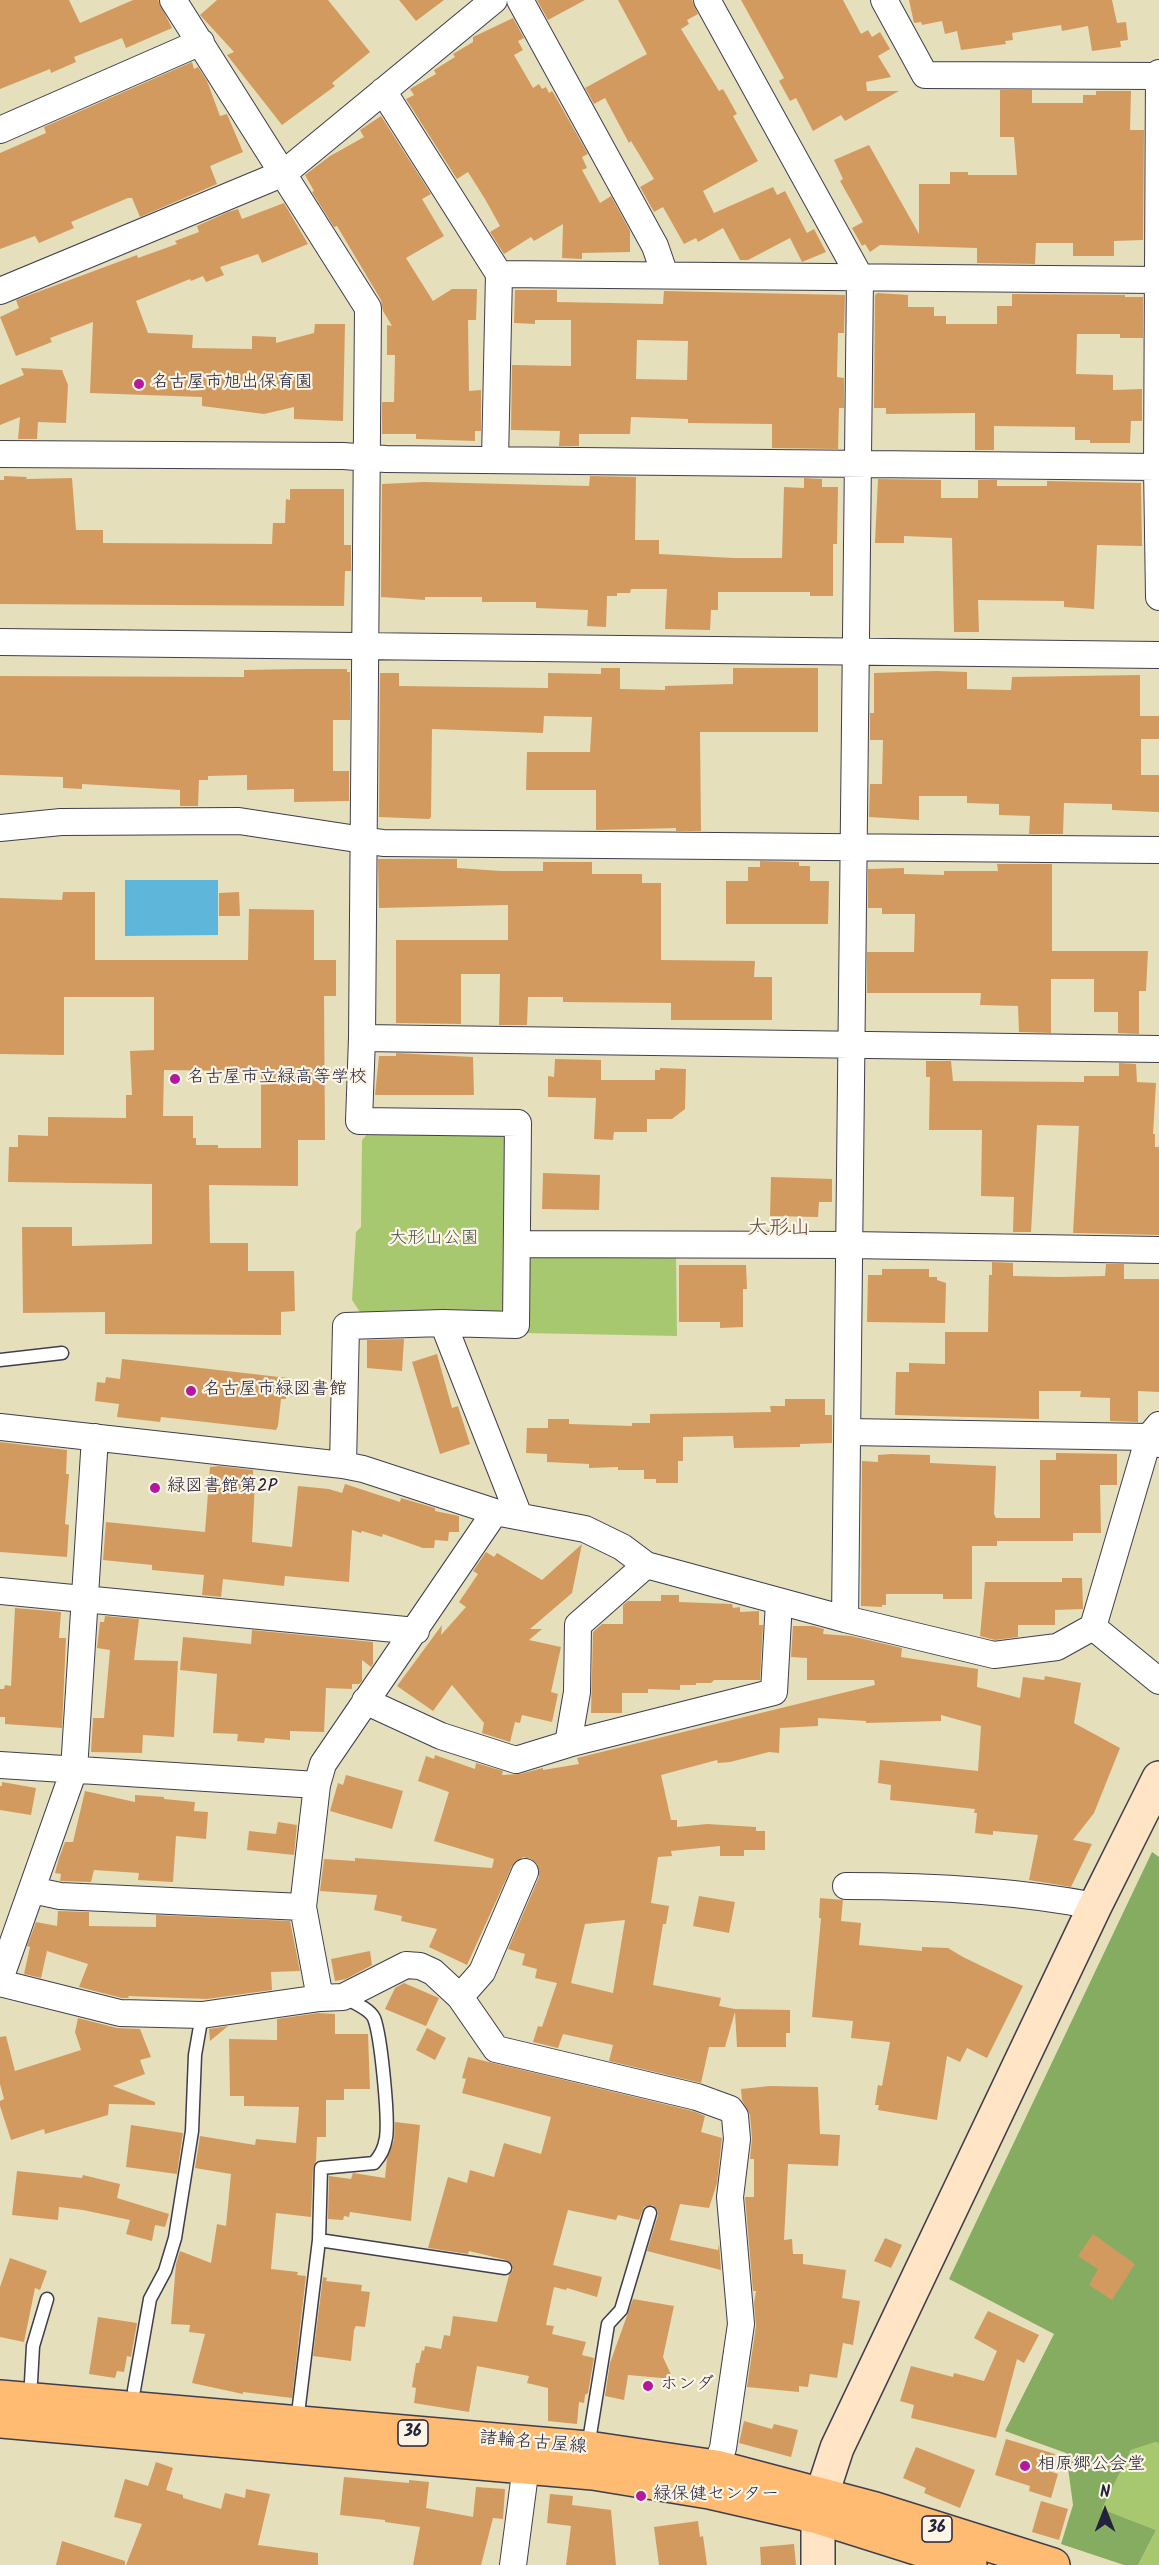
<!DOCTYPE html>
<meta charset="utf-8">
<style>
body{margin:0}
#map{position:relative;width:1159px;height:2565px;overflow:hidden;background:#e6dfbb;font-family:Kalam,sans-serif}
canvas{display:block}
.north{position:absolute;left:1075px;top:2481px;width:60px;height:60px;-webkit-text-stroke:4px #fcf5e5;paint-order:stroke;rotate:0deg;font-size:16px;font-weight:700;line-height:24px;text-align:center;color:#22223b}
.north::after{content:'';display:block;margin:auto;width:21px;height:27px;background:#22223b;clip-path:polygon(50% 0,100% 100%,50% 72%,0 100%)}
</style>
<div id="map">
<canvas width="1159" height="2565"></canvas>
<div class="north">N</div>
</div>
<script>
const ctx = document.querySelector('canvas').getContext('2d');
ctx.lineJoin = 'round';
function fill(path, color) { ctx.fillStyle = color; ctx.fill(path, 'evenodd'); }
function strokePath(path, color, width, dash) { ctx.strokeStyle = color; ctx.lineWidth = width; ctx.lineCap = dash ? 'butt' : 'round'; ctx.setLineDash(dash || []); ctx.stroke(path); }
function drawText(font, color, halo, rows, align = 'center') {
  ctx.font = font + ' Kalam,"Klee One",sans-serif'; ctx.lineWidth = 4.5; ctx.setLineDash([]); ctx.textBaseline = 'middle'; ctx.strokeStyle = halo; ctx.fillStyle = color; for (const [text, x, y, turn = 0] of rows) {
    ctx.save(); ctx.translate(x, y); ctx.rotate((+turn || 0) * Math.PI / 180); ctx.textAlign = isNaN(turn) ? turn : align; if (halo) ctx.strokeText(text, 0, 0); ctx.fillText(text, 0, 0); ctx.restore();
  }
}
fill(new Path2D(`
 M370 1131H499L509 1142 508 1303 496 1316 362 1315 352 1300 356 1232 361 1227 362 1140Z
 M532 1253 676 1254 677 1336 524 1333 525 1262Z
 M1156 2442 1159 2444V2565H1138L1156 2530 1102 2509 1131 2450Z`), '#a8c870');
fill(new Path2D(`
 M1152 1852 1159 1857V2444L1156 2442 1131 2450 1102 2509 1156 2530 1138 2565H1124L1061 2544 1073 2505 1066 2453 1005 2431 1054 2334 949 2279Z`), '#86ac62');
fill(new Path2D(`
 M125 880H218V935L125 936Z`), '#5eb7db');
fill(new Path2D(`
 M0 0H69L80 23 133 0H158L172 28 126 48 122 38 74 57 76 62 51 73 50 69 0 89Z
 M217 0H328L370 52 332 83 335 86 282 125 227 55 234 52 200 15Z
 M399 0H444L416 21Z
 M537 0H585L548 20Z
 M618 0H692L698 14 687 20 689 24 681 29 719 91 723 89 737 114 733 116 758 161 703 191 714 213 773 187 777 195 785 191 807 233 814 229 826 252 802 262 790 238 748 260H740L723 228 698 242 696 238 684 244 663 207 654 212 640 187 654 179 631 141 629 143 605 98 594 104 585 88 647 54Z
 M741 0H843L861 34 868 30 872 37 880 32 890 49 878 56 891 77 866 82 867 91H899L845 121 841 115 813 131 796 98 790 101 779 81 784 78Z
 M909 0H1112L1117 23 1126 22 1128 40 1120 41 1121 47 1092 51 1088 26 1062 31 1061 25 1012 33 1013 40 1005 41 1006 44 961 50 957 31 945 34 942 21 922 25 921 22 914 23Z
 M513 18 524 38 518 41 523 50 514 55 533 88 539 84 542 89 546 87 549 93 552 91 554 94 588 154 582 157 587 168 582 170 600 203 611 196 630 231V252L582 253V259L562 258 563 224 534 241 531 237 504 254 490 232 500 226 485 199 468 172 457 179 406 99 414 95 410 89 436 74 434 70 455 57 453 54 473 42V37Z
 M192 62 194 69 198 67 207 81 220 116 227 114 243 152 210 166 217 184 140 217 132 198H128L71 222 74 228 39 243 35 236 0 249V153L46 133 44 127Z
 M1000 90H1032V103H1083V95H1096V91H1131L1130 130H1144L1143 240 1114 241V256H1073V243H1036L1035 264 977 263V248L880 245 870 252 865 244 862 246 852 228 863 222 840 181 843 179 834 160 869 145 919 234V184H950V172H968V175H1017L1014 137H1000Z
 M381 116 431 194 422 199 444 236 406 258 433 301 452 289H477L476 320H468L469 391 481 390V431H475V441L416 439V434H382V402H394L395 355H387V325L392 326 383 311 381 300 337 226 334 227 312 192 314 191 305 175 330 156 364 137 360 130Z
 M284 203 308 244 262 263 258 254 220 267 224 275 206 282 203 276 191 281 190 279 136 301 148 333 193 335 192 348 252 349V336L276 337V343L314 333 315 324H345L343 421 294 419V407L264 414 202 406V397L90 393 93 322 50 338 52 342 16 356 0 317 19 308 16 300 137 255 138 258 177 244 175 241 199 232 197 226 228 212 238 209 242 219Z
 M515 290H557V302L663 304 664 291 845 295 844 333H838L837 377 844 378V408H839L838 449 772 448V424L688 423V419L631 417 630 434H579V446H559L560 431 511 430 512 365 571 366V320H535V324L514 323ZM637 340 688 341 687 380 636 379Z
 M877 293 908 295V307H934V316H946V324H997V306H1012V294L1125 295V297H1143V338H1120V334H1077L1076 374 1113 375V390L1142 389V421H1131L1130 443H1090V440H1075V427L994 426V450H975V413L886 414V408H874L875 295Z
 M21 368 62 370 68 385 66 423 38 422 37 439H18L20 417 0 425V385L24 375Z
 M4 476 27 477 26 479 72 478 76 530H103V543L272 544 273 523H285L286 499 290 500V489H344V545H351V571H345L344 606 0 604V480H4Z
 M590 476 636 477 635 540H659V554L733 558H782L784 487 804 488V478L822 479V487H838L837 544H833V596H810V592H718V610H711L710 630 665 629 667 589H631L630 593H617V596H607L606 627 587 626 588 610 536 608V602H482V597H425V600L381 597 382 484 424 482 589 486Z
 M878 479 941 480V498H978V480H997V486H1047V481L1141 483 1142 546 1097 545 1094 609 1064 607V601L978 600 979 632H954L952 538 904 536V543H875Z
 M601 668H620V689L665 690V686L733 684V668H818V732H700L701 831H676V828L596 830V790H526L527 752H590L592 717 544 716 543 733 432 729 431 817 429 819 379 817 380 673H399V686L548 688V673L601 674Z
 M300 669H347V672H350V720H333V771H349V801L294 802V789L247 790V775L208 776V780H199L198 806H180V790L82 784V789L63 788V777L0 775V676L244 677V670Z
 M936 671 967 672V689L1011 690 1012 677 1140 675V716H1159V739H1141V775H1159V812L1112 810V804L1064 803 1063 834H1029L1030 816 999 815V804L967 803V796H919V820L869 817 870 784H882L883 740H870V713H874V673Z
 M378 859H457V868L501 871H543V862H592V874H642V883H661V960L755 961 754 977H772V1020H671V1003L563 1002V997H528L527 1025H499L500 974H461V1024L396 1023V940H508V905L379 908Z
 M760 861 799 862V866H810V881H829L828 924H726V881H748V867H760Z
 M997 864H1052V951H1148L1146 991H1139V1034L1118 1033V1012H1094V979H1051V1033L1019 1032 1018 1006 980 1005 981 993H867V952H914L915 914H882V908H868V869L904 868V874L944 875V871H998Z
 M63 892H95V960H248L249 909 314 910V960H336V996H324L325 1140H298V1186L209 1185 210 1243H248V1271H294L295 1311 281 1312V1335L105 1334V1312L23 1313 22 1227H72V1246L152 1244V1184L8 1182 9 1147H18V1135L48 1136V1117L126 1118V1095H132L130 1051 154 1050V997H64V1055L0 1054V898L62 900ZM164 1070 236 1071V1073H261V1148H218V1145H196V1138H193V1116H163Z
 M239 892 240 916H219V893Z
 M396 1053 473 1057 474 1095H375L379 1056H396Z
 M555 1059 601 1060V1080H655V1070H660V1068L686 1069 685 1109 672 1119H647V1132H614L613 1140 594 1139 596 1098 548 1097V1076L554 1077Z
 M926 1061H951L953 1081 1084 1082V1076H1119V1063L1136 1064 1137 1082 1156 1083 1153 1134H1155V1147H1159V1235L1073 1233 1079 1126 1037 1125 1031 1232H1013L1014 1197 981 1196 982 1130H929L930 1077H926Z
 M543 1173 600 1175 599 1210 542 1209Z
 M771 1177 832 1179V1202H819L818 1217 770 1216Z
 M992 1262 1013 1263V1276L1058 1277 1105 1276 1106 1264H1124V1279H1159V1392L1138 1391V1422L1110 1421V1398L1080 1397 1081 1391H1039V1419L895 1415 896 1372H909V1363L945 1364V1332H988L989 1275H992Z
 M679 1265H746L747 1289H743V1327L720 1328V1322H679Z
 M882 1269H929V1277H937V1280L946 1283 945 1323 867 1322 868 1275H882Z
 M404 1339 402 1371 367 1368V1340Z
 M437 1354 452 1408 458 1406 470 1444 440 1454 412 1362Z
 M122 1359 288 1378 286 1399H281L278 1426 276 1430 161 1417 160 1422 117 1417 119 1404 95 1401 97 1382 105 1383 106 1377 120 1379Z
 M785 1399H825V1415H832V1443L800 1444V1447L734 1448 733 1436 683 1437V1461H678V1483H656V1479H644V1470H618V1467L589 1468V1464L547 1462V1454L526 1453 527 1428H548V1419H569V1424L632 1426V1423H650V1414L771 1412 770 1406H785Z
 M0 1442 67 1450 66 1474H69L65 1524 69 1525 67 1557 0 1552Z
 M1056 1453 1117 1454V1485H1100L1101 1533H1073V1541H997V1546H972V1599H943V1594H886V1605H882V1607L861 1606 862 1461 878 1462V1455L891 1454 930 1455V1463L996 1466 994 1514 996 1518H1040V1460H1056Z
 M219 1466 253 1470V1482H255L252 1542 292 1547 298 1486 329 1489 342 1493 345 1484 400 1502 401 1498 435 1508V1511L459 1516V1532H449L448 1541 435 1540 434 1548H423L383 1534 382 1537 362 1531 361 1533 352 1530 349 1582 285 1576 284 1586 223 1579 221 1597 202 1595 204 1575 152 1570V1565L103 1560 106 1522 205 1532 210 1467Z
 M582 1544 572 1593 530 1629H542L529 1640 561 1647 551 1692 558 1694 552 1722 522 1715 520 1723 515 1722 510 1742 482 1733 484 1723 452 1685 433 1711 397 1686 442 1625 441 1635 466 1607 459 1602 478 1574 473 1571 486 1552 494 1557 497 1553 542 1580Z
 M1062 1578H1082L1083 1609 1055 1610V1625H1018V1637L995 1640 980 1636 985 1582H1062Z
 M661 1595H679V1602L732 1604 733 1608 740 1607V1612L759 1611V1625H763L760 1680H714L711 1683H696V1685H680V1690L648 1689V1693H622V1713H591L593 1632 602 1624H623V1605L628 1601H661Z
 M15 1608 61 1612 59 1638H66L62 1728 5 1724V1717H0V1689H4L5 1685 11 1686Z
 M105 1616 139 1619 134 1660 178 1661 174 1737 143 1735 142 1753 91 1752 93 1718H104L110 1650 97 1648 100 1622H104Z
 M793 1626H813L824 1629 823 1634 851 1636 902 1648 901 1657 978 1669 977 1687 1020 1698 1023 1677 1044 1680 1045 1676 1081 1683 1074 1723 1120 1748 1094 1813 1073 1840 1092 1844 1071 1887 1029 1880 1038 1835 993 1831V1835L975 1833 977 1813H974L975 1809 890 1800 891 1785 878 1783 880 1760 978 1771 981 1726 941 1715V1721L866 1723V1721L818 1718V1726L780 1728 779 1753 769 1752 730 1762 718 1763 717 1760 661 1775 671 1820H677V1827L707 1824 756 1827V1831H765V1850H744V1856H720V1846L671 1851 672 1856 658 1857 651 1903 669 1906 666 1924H663L653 1985 721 1998 719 2006 735 2009 790 2010V2033H786V2047H737L735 2012 725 2047H709L701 2083 609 2061 613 2045 563 2034 558 2048 533 2042 538 2026 542 2027 557 1983 535 1978 537 1969 522 1965 525 1954 508 1949 539 1877 537 1864 531 1859 523 1857 512 1866 467 1965 429 1947 437 1929 401 1921 402 1916 374 1910 377 1895 320 1891 324 1859 355 1861V1858L492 1868 494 1859 434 1841 449 1792 418 1781 426 1756 434 1759 435 1755 475 1769 476 1763 503 1771 502 1775 520 1774 543 1768V1770L579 1764 577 1758 875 1685 874 1680H807V1658L791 1657ZM625 1920 613 1993 571 1983 585 1924Z
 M252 1630 373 1642V1664L371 1667 362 1660V1681L359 1684H352V1689L326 1688 324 1732 290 1731V1740L265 1738 264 1743 237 1741 238 1734 213 1733 217 1674 180 1670 183 1637 251 1644Z
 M346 1775 403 1791 392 1829 330 1811 338 1783 343 1785Z
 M2 1782 36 1788 31 1815 0 1810V1786H2Z
 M85 1791 135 1802V1795L164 1797V1799L195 1802 194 1811 208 1812 206 1839 176 1836 173 1882 138 1880 139 1873 94 1870 91 1882 60 1881 61 1874 55 1873 59 1858 65 1842H73Z
 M278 1822 297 1825 294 1855 247 1850 249 1831 276 1834Z
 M699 1896 735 1902 729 1933 693 1926Z
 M820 1898 843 1900 841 1921 861 1923 859 1945 922 1951V1947L948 1948 963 1957 1023 1986 987 2058 967 2048 960 2062 947 2056 937 2120 878 2110 879 2105H875L878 2085 882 2086 890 2042 851 2038 853 2021 812 2017 821 1918H819Z
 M58 1911 89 1912V1926L156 1927V1915L290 1921 300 1971 271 1972 272 1990 207 1999 128 1996 129 1998H122L79 1987 88 1964 47 1951 41 1978 24 1974 30 1947 27 1946 36 1922 57 1926Z
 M370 1951 372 1965 346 1979 335 1981 331 1959Z
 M404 1983 439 1998 426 2026 385 2009 395 1988Z
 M318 2013 335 2014V2034H368L370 2089H344V2100H326V2137H317L316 2161 313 2168 311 2217 276 2213 271 2269 298 2272 297 2275 306 2276 292 2398 243 2392V2394L192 2383 205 2334 189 2332 190 2325 171 2324 176 2264 180 2251 211 2263 217 2224 226 2226 231 2174 195 2168 200 2136 255 2145 256 2139 296 2143 299 2107 244 2106V2096H230L229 2039 277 2040V2019Z
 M78 2018 117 2028 140 2029 151 2057 140 2060 145 2074 113 2086 155 2102V2105L109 2104 108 2115 45 2134 44 2129 11 2140 0 2106V2101L4 2099 0 2084V2037L6 2036 15 2071 81 2050 75 2032Z
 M228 2026 210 2041 209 2029Z
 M427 2028 446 2038 435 2060 416 2050Z
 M468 2057 693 2111 705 2116 701 2132 722 2138 717 2183 709 2208 680 2204 670 2240 718 2250 719 2243 721 2270 647 2251 658 2215V2211L653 2205 644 2207 639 2220 618 2215 616 2220 568 2210 553 2265 602 2277 597 2297 567 2288 566 2290 554 2287 546 2325 554 2326 552 2334 586 2342 582 2355 594 2358 588 2393 585 2395 584 2403 579 2402 577 2424 548 2421V2388L527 2383 529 2376 477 2366 469 2412 414 2403 416 2388 412 2387 416 2363H419L422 2350 424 2351 425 2346 441 2349 444 2335 450 2336 453 2316 497 2322 509 2275 513 2270 512 2264 506 2260 469 2251 468 2254 428 2248 448 2177 467 2183 470 2170 494 2177 504 2143 541 2154 551 2117 462 2093 466 2079 462 2078Z
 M770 2086 818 2087 820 2134 840 2135 838 2166 788 2164 784 2240 792 2239 793 2254H803V2264L846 2270 842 2298 860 2301 853 2345 843 2343 837 2378 810 2374 808 2387 799 2386V2392L747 2387 756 2326 754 2303 756 2291H753L745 2197H754V2159H750L752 2138 750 2115 742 2100 741 2089Z
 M395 2122 420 2125 411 2221 350 2212 349 2217 344 2216 343 2220 328 2219 329 2176 351 2179 353 2173 385 2178 387 2159 394 2140Z
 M131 2125 183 2133 177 2174 126 2167Z
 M17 2171 82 2178 83 2175 120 2184 117 2198 169 2214 165 2227 155 2225 152 2241 126 2234 130 2220 83 2210 59 2207 58 2220 12 2215Z
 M1093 2234 1135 2264 1112 2300 1089 2285 1098 2269 1078 2256Z
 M885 2238 902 2245 891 2268 874 2261Z
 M10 2258 47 2271 40 2290 35 2288 24 2342 0 2337V2287Z
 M323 2277 327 2278 326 2281 362 2285 361 2291 370 2292 365 2327 356 2326 354 2330 351 2361 313 2356Z
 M633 2299 674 2306 663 2357 673 2379 628 2375 624 2400 605 2396 610 2363Z
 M988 2311 1039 2335 1024 2363 1017 2359 996 2438 911 2418 914 2405 900 2401 911 2366 953 2377 954 2373 984 2381 997 2351 974 2338Z
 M98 2317 137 2323 131 2357 127 2356 124 2372 117 2371 115 2378 89 2374Z
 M744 2421 772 2429 774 2424 798 2430 791 2457 739 2443Z
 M1006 2439 1055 2454 1049 2471 1058 2474 1051 2498 1029 2491 1030 2486 995 2475Z
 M916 2447 975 2470 960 2508 924 2493 926 2488 903 2478Z
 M156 2462 173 2468 166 2490 183 2495V2498L221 2509 225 2493 245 2498 246 2489 270 2494 258 2545 318 2553V2565H126L142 2524 114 2517 125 2479 148 2486Z
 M344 2477 409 2483V2480L429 2482 426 2508 473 2517 476 2487 505 2489 503 2519 493 2518 481 2565H413L420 2527 385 2522V2520L340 2515Z
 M550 2494 573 2496 572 2505 611 2510 616 2565H566L571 2526 547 2523Z
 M1041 2501 1068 2509 1059 2540 1032 2532Z
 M698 2521 700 2537 703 2536 707 2565H659L654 2527Z
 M62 2541 125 2561V2565H56Z
 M794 2544 796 2565H761L760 2547Z`), '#d39a60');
const lane = new Path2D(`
 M0 1360 62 1353
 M319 2240 505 2268
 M31 2382 33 2346 47 2299
 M134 2390 150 2299 165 2271 175 2238 192 2131 195 2055 202 2015
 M297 2422 319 2240 321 2168 374 2163C381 2155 384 2149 386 2138 389 2118 381 2036 374 2018 369 2008 352 2002 343 1997
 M588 2447 608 2324 621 2310 650 2213`);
const street = new Path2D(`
 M173 0 368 308 362 1038 359 1121 518 1123 516 1325 443 1323 519 1516
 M520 0 655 246 665 275
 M707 0 860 277 845 1619
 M884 0 925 75 1159 76
 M1159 73 1157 467 1159 597
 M383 91 499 274
 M0 130 201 42
 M0 291 284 173 494 0
 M0 454 343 456 386 459 1157 467
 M495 460 499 274 1158 280
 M0 642 1159 655
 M0 828 61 822 239 821 383 843 1159 850
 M362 1038 1159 1049
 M517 1244 849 1245 1159 1250
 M0 1427 343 1465 363 1469 495 1512 585 1529 622 1547 646 1565 845 1619 994 1655 1057 1647 1093 1627 1159 1681
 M848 1432 1149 1437 1159 1444
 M343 1465 346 1326 443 1323
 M0 1591 416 1631
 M1093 1627 1149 1437 1159 1425
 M365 1701 441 1736 516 1760 568 1744 774 1692 779 1601
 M568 1744 577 1692 578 1625 646 1565
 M0 1765 317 1785
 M846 1886C930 1886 1013 1890 1095 1906
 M32 1890 60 1896 303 1907
 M0 1979 74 1770 95 1437
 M0 1983 120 2013 202 2015 320 1998 303 1907 317 1785 323 1764 495 1512
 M460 1997 482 1972 525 1872
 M320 1998 343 1997 406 1965 420 1966 433 1972 460 1997 496 2049 697 2097 730 2109 735 2116 737 2139 730 2197 741 2324 723 2448 716 2467
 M513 2565 526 2466`);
const secondary = new Path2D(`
 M818 2565V2517L822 2494 837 2448 1095 1906 1159 1778`);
const primary = new Path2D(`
 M0 2397 588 2448 716 2467 875 2509 1053 2565
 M0 2421 593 2473 709 2492 818 2517 970 2565`);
strokePath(lane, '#3f3e4e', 15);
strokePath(street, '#3f3e4e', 28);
strokePath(secondary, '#3f3e4e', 36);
strokePath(primary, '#3f3e4e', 36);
strokePath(lane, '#fff', 12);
strokePath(street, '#fff', 26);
strokePath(secondary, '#ffe4c6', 33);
strokePath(primary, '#febb71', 33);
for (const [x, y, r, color] of [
 [139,384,6,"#b5179e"],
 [175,1079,6,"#b5179e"],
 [191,1391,6,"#b5179e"],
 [155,1488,6,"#b5179e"],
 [648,2386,6,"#b5179e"],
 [1025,2466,6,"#b5179e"],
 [641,2496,6,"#b5179e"]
]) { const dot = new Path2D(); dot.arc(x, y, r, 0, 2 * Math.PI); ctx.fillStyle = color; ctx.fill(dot); strokePath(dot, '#fcf5e5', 2); }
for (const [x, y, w] of [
 [413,2433,30],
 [937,2529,30]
]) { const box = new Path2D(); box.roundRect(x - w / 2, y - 13, w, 26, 4.5); ctx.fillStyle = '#fcf5e5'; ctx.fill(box); strokePath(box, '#22223b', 1.5); }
drawText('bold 16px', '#22223b', null, [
 ["36",413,2433],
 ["36",937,2529]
]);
drawText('18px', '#22223b', '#fcf5e5', [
 ["名古屋市旭出保育園",151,384],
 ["名古屋市立緑高等学校",187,1079],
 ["名古屋市緑図書館",203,1391],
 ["緑図書館第2P",167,1488],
 ["ホンダ",660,2386],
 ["相原郷公会堂",1037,2466],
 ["緑保健センター",653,2496]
], 'left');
drawText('18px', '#4a544b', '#fcf5e5', [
 ["大形山公園",434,1240]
]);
drawText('18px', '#22223b', '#fcf5e5', [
 ["諸輪名古屋線",533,2444,5]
]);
drawText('21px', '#604c48', '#fcf5e5', [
 ["大形山",779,1230]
]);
</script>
